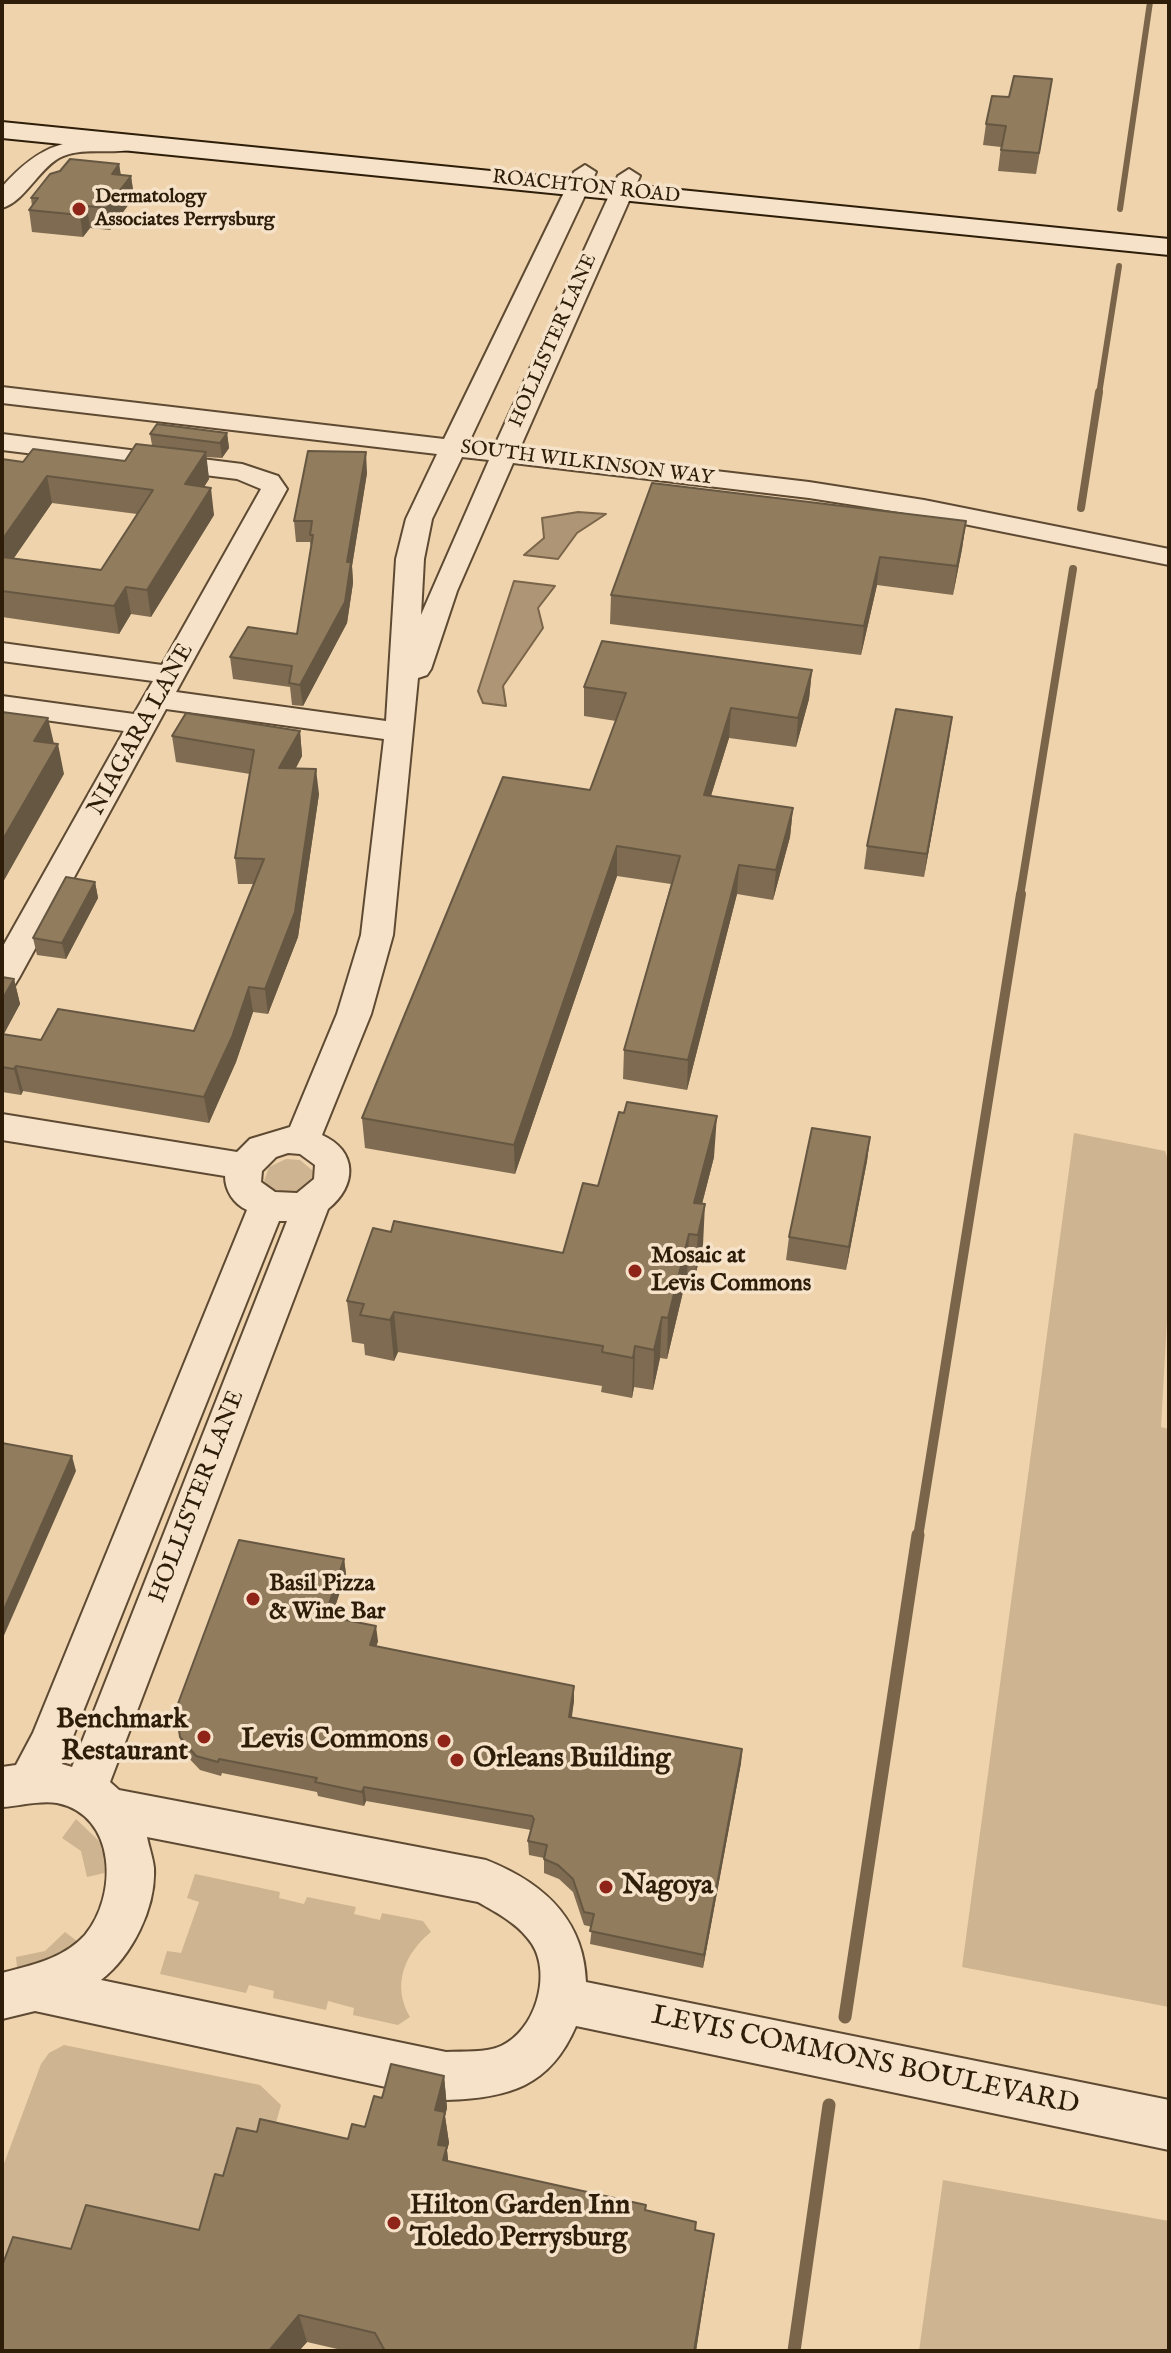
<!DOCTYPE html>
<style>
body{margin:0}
#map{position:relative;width:1171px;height:2353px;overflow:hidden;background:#efd3ac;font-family:"IM FELL English",serif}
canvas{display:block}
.frame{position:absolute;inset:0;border:4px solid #2d1d09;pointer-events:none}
</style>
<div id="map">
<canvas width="1171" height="2353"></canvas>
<div class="frame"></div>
</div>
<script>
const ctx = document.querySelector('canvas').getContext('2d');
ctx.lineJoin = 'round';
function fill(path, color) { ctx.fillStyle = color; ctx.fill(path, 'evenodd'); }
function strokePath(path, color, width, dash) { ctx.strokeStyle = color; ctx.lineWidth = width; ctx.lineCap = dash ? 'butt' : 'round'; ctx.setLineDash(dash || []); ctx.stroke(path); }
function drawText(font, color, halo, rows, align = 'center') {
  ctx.font = font + ' "IM FELL English",serif'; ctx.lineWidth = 7; ctx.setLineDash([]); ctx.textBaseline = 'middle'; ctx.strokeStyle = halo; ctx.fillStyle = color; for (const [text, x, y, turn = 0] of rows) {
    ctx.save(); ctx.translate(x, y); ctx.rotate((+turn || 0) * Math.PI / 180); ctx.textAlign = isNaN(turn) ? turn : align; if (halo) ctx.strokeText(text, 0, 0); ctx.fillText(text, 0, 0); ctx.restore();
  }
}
fill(new Path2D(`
 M1074 1133 1165 1151 1169 1163V1284L1161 1427 1169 1429V2007L962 1967Z
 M286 1159 300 1160 313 1171 311 1182 295 1194 275 1192 264 1181 269 1167Z
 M76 1819 99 1841 109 1872 87 1877 81 1851 62 1838Z
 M195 1874 280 1892 279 1898 304 1904 307 1897 356 1907 354 1914 380 1920 382 1913 423 1921 431 1932C405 1953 391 1985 410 2017L398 2025 353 2015 354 2008 328 2001 326 2010 273 1998 274 1991 249 1985 246 1993 160 1974 167 1951 181 1953 199 1902 187 1898Z
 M65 1932 81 1944 18 1977 16 1957 45 1951Z
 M64 2045 260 2085 281 2105 271 2140 209 2258 2 2294V2169L41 2064 49 2053Z
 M943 2180 1169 2221V2351H919Z`), '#ceb490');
const water = new Path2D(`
 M578 512 606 514 577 533 558 559 524 555 544 538 542 518Z
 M514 581 555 586 538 608 543 628 503 686 506 706 483 703 478 691Z`);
fill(water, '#ad9575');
strokePath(water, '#7a654a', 2);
strokePath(new Path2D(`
 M1120 209 1150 2
 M1099 394 1119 266`), '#7a654a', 6);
strokePath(new Path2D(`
 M1081 508 1099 392
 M1020 896 1073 569`), '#7a654a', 8);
strokePath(new Path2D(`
 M918 1537 1021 894`), '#7a654a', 10);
strokePath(new Path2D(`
 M845 2017 918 1535
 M794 2351 829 2105`), '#7a654a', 13);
const street = new Path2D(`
 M126 137 137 144 134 149C109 155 82 146 59 158 38 170 24 202 2 208V187C42 142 67 139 126 137Z
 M585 165 596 172 469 442 495 445 618 176 629 169 640 176 520 448 809 482 924 500 1169 549V565L924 516 809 498 513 463 457 591 431 669 427 675 418 678 393 935 371 1014 322 1135C358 1151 357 1186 328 1209L110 1782 119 1790 486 1860C542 1882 584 1918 586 1982L1169 2100V2150L576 2026C550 2087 508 2098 446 2100L35 2011 2 2019V1973C32 1965 63 1959 85 1935 118 1896 117 1815 57 1803 41 1800 19 1806 2 1807V1767L16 1765 33 1733 247 1210C234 1204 225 1191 225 1176L2 1140V1114L237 1152 250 1139 290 1127 337 1014 361 935 384 739 166 709 19 978 14 986 2 989V948L124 731 2 714V696L134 714 153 681 2 661V643L162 665 261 489 237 479 2 450V434L242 464 278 476 287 489 176 692 386 721 396 559 406 519 437 454 2 403V387L444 439 574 172ZM462 457 489 460 421 615 424 559 432 519ZM288 1153 300 1154 315 1165 314 1179 297 1193 275 1192 261 1182 262 1171 276 1157ZM279 1221H287L72 1767 62 1764ZM147 1837 478 1902C497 1913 519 1924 532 1944 552 1975 535 2031 501 2046 486 2053 463 2051 446 2052L101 1980C132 1956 156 1908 154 1868 153 1858 149 1847 147 1837Z`);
const secondary = new Path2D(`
 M2 122 1169 239V255L2 138Z`);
strokePath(street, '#5e4a32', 4);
strokePath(secondary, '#2d1d09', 4);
fill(street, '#f5e2c9');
fill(secondary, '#f5e2c9');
fill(new Path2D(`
 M1049 100 1036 174 998 171 1001 147 983 145 986 124Z
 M119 164 121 175 131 176 134 197 110 230 90 228 83 237 32 232 29 210 32 206 31 198Z
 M227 433 229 448 222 458 206 457 209 479 204 487 214 515 151 617 131 614 119 634 2 617V459L23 462 125 461 152 445 150 434ZM52 503 137 514 101 570 14 558Z
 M367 473 352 566 353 583 347 623 303 706 292 705 290 687 233 679 230 657 297 634 311 547 310 542H296L294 521Z
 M966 521 962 549 953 595 877 585 861 655 610 624 611 595Z
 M812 670 809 699 796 747 729 738 711 796 793 808 790 837 773 900 737 894 687 1090 623 1079 624 1050 671 884 617 876 515 1174 365 1148 362 1118 590 790 616 721 584 716V687Z
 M952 717 924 877 864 869 867 846Z
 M300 731 302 756 296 768 319 794 298 937 268 1014 253 1012 236 1062 209 1123 23 1091 21 1095 2 1092V977L14 979 20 1004 4 1034 41 1040 194 1031 254 884H238L235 858 250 774 176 762 172 736Z
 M95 882 98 898 66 959 37 955 33 938Z
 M870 1137 867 1161 846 1270 786 1260 789 1237Z
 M714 1157 702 1204 703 1245 695 1276 687 1275 667 1359 660 1358 653 1390 634 1387 632 1398 601 1392 602 1386 398 1352 394 1361 365 1355 364 1344 352 1342 347 1301 391 1232 563 1253 598 1186Z
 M344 1559 346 1574 331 1618 378 1641 376 1647 574 1686V1701L571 1717 742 1749 741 1763 703 1968 590 1944 592 1927 584 1925 573 1892 559 1879 544 1873V1858L529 1855 528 1841 531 1830 366 1801 364 1806 318 1796 317 1792 222 1773 221 1776 200 1770 183 1752 180 1737Z
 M444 2076 447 2108 445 2116 449 2143 447 2150 448 2161 645 2210 695 2230 714 2234 696 2351H346L307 2342 299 2351H2L71 2249 199 2230 223 2176 257 2132 348 2139 365 2127 382 2098Z`), '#7e6b51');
fill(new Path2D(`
 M119 164 122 186 112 174Z
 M131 176 134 197 110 230 106 208Z
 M87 206 90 228 83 237 80 215Z
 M227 433 229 448 222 458 220 443Z
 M206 452 209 479 189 511 185 484Z
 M366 452 367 473 352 566 353 583 347 623 303 706 300 685 347 562Z
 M47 476 52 503 2 575V540Z
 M211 488 214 515 151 617 147 590Z
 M966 521 962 549 953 595 957 566Z
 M880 557 877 585 861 655 864 626Z
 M126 587 131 614 119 634 114 606Z
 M812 670 809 699 796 747 798 718Z
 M731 708 729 738 702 824 704 795Z
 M952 717 949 740 924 877 927 854Z
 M48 718 55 748 34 741Z
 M300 731 302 756 282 794 279 768Z
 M58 744 64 774 2 884V841Z
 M316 769 319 794 298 937 268 1014 265 989Z
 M793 808 790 837 773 900 776 870Z
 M617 846V876L515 1174 514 1145Z
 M739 865 737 894 687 1090 688 1060Z
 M95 882 98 898 66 959 62 943Z
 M14 979 20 1004 2 1037V1000Z
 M249 987 253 1012 236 1062 209 1123 204 1097Z
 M16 1066 23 1091 21 1095 14 1069Z
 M717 1116 714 1157 694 1235V1203Z
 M870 1137 867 1161 846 1270 849 1247Z
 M705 1204 703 1245 695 1276 698 1235Z
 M689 1234 687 1275 667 1359 668 1318Z
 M394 1312 398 1352 394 1361 390 1320Z
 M662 1317 660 1358 653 1390 654 1350Z
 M635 1346 634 1387 632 1398 633 1358Z
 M72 1456 76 1471 2 1640V1614Z
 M344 1559 346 1574 327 1631 325 1616Z
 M376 1626 378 1641 372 1660 370 1645Z
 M574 1686V1701L570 1731 569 1717Z
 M742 1749 741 1763 703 1968 704 1955Z
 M364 1787 366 1801 364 1806 362 1792Z
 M444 2076 447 2108 445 2116 449 2143 447 2150 450 2177 442 2175 435 2110Z
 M714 2234 696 2351H694Z
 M299 2315 307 2342 299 2351H269Z`), '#665742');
const building = new Path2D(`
 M1014 76 1052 79 1039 153 1001 150 1006 126 986 124 992 96 1009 97Z
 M70 159 119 164 112 174 131 176 106 208 87 206 80 215 29 210 38 198H31L50 174 60 171Z
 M157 424 227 433 220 443 150 434Z
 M136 444 206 452 185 484 211 488 147 590 126 587 114 606 2 591V557L101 570 153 490 47 476 2 540V459L23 462 33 449 125 461Z
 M308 451 366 452 347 562H351L345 602 300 685 289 683 292 666 230 657 248 627 297 634 313 535H310L312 521H294Z
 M652 483 966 521 957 566 880 557 864 626 611 595Z
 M602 641 812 670 798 718 731 708 704 795 793 808 776 870 739 865 688 1060 624 1050 680 856 617 846 514 1145 362 1118 503 777 590 790 626 693 584 687Z
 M896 709 952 717 927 854 867 846Z
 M2 712 48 718 34 741 58 744 2 841Z
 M186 713 300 731 279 768 316 769 295 912 265 989 249 987 232 1037 204 1097 16 1066 14 1069 2 1067V1034L41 1040 58 1009 194 1031 264 859 235 858 254 750 172 736Z
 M66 877 95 882 62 943 33 938Z
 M2 977 14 979 2 1000Z
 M627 1102 717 1116 694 1203 705 1204 698 1235 689 1234 668 1318 662 1317 654 1350 635 1346 633 1358 602 1352 603 1346 394 1312 390 1320 360 1315 364 1304 347 1301 373 1228 391 1232 394 1221 563 1253 583 1183 598 1186 619 1112 624 1113Z
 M812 1128 870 1137 849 1247 789 1237Z
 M2 1443 72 1456 2 1614Z
 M239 1540 344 1559 325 1616 376 1626 370 1645 574 1686 569 1717 742 1749 704 1955 590 1931 594 1914 584 1912 573 1879 558 1865 544 1859 547 1845 528 1841 534 1819 532 1816 364 1787 362 1792 315 1782 317 1778 219 1759 218 1762 196 1756 180 1737 176 1709Z
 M391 2064 444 2076 435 2110 445 2112 438 2145 447 2146 443 2160 646 2205 645 2210 696 2222 695 2230 714 2234 694 2351H385L375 2333 299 2315 269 2351H2V2266L13 2237 71 2249 86 2205 199 2230 215 2174 223 2176 237 2128 257 2132 260 2119 348 2139 352 2124 365 2127 374 2096 382 2098Z`);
fill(building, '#927c5e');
strokePath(building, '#665742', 2);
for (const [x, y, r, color] of [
 [79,209,8,"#8f2418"],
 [635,1271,8,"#8f2418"],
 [253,1599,8,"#8f2418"],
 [204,1737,8,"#8f2418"],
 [444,1741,8,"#8f2418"],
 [457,1760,8,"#8f2418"],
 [606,1887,8,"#8f2418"],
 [394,2223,8,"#8f2418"]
]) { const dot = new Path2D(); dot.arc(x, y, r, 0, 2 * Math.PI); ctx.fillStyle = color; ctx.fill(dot); strokePath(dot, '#f5e2c9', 3); }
drawText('20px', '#2d1d09', '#f5e2c9', [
 ["ROACHTON ROAD",586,188,6],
 ["HOLLISTER LANE",554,341,-66],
 ["SOUTH WILKINSON WAY",587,464,7]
]);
drawText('bold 20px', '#2d1d09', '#f5e2c9', [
 ["Dermatology",95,198],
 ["Associates Perrysburg",95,221]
], 'left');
drawText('24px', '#2d1d09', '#f5e2c9', [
 ["NIAGARA LANE",142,730,-61],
 ["HOLLISTER LANE",198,1497,-69]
]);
drawText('bold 24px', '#2d1d09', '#f5e2c9', [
 ["Mosaic at",651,1257],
 ["Levis Commons",651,1285],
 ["Basil Pizza",269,1585],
 ["& Wine Bar",269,1613]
], 'left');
drawText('bold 28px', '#2d1d09', '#f5e2c9', [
 ["Benchmark",188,1721,"right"],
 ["Restaurant",188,1753,"right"],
 ["Levis Commons",428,1741,"right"],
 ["Orleans Building",473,1760],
 ["Nagoya",622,1887],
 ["Hilton Garden Inn",410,2207],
 ["Toledo Perrysburg",410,2239]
], 'left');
drawText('28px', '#2d1d09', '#f5e2c9', [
 ["LEVIS COMMONS BOULEVARD",865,2062,12]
]);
</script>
